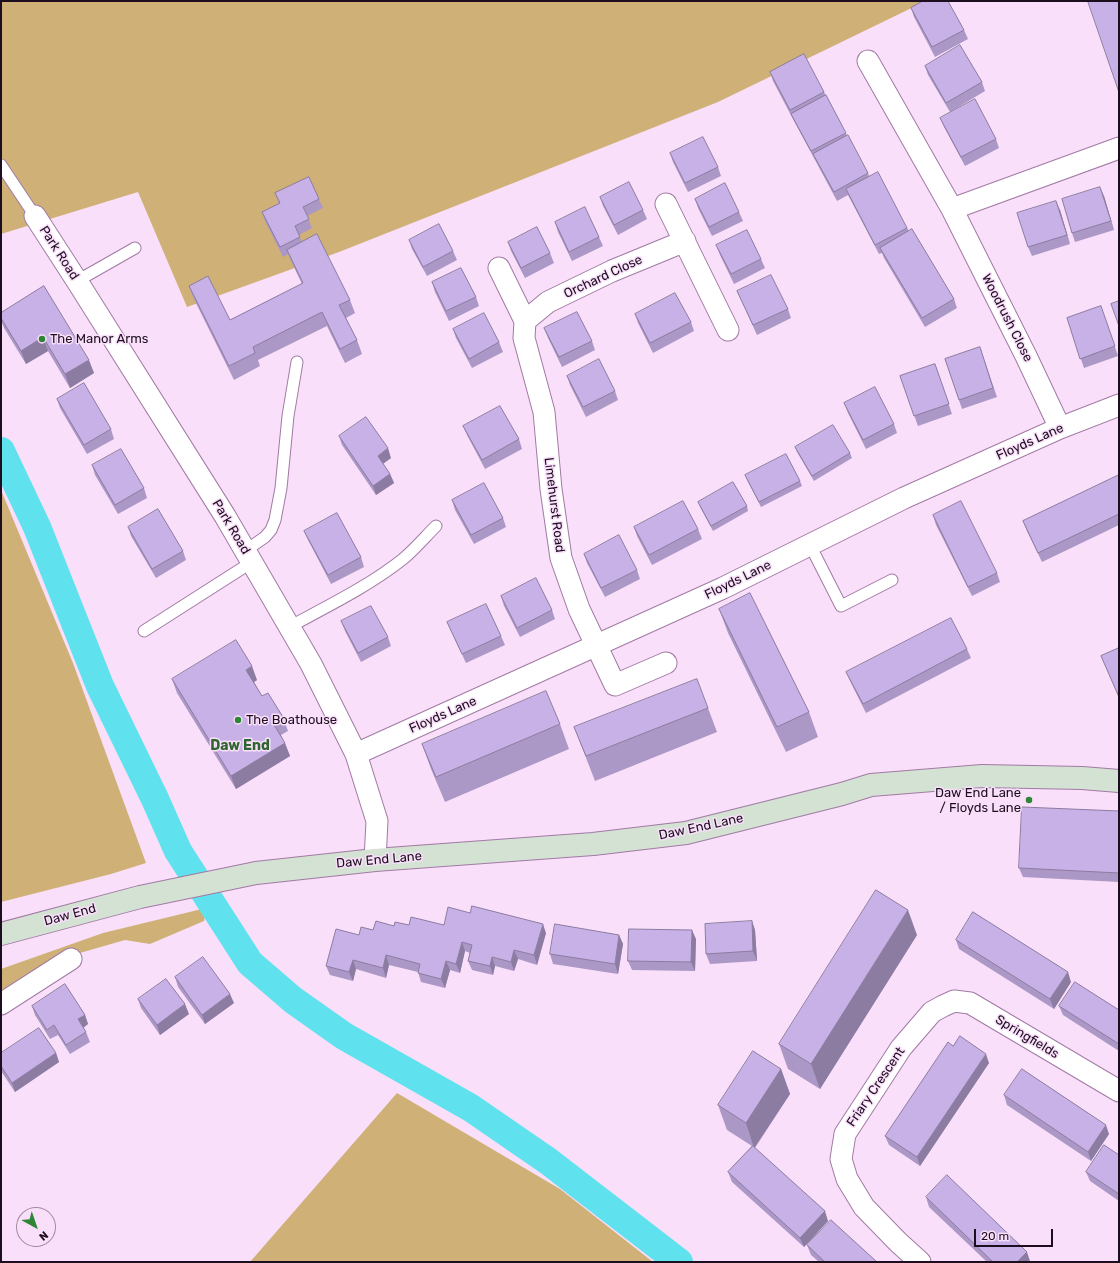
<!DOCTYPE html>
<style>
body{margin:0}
#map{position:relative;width:1120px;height:1263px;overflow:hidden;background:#f9dffa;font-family:Rubik,sans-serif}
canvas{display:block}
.frame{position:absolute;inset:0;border:2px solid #1c0e1e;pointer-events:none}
.north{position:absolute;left:16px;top:1207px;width:40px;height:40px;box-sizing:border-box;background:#f9dffa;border:1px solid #a18ba2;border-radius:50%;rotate:140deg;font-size:11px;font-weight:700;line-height:16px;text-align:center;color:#1c0e1e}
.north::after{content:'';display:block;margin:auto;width:14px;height:18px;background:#2e8533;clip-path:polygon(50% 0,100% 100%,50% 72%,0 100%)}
.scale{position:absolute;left:974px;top:1229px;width:79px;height:18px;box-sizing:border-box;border:2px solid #1c0e1e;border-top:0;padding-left:5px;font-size:12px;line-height:14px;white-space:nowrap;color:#1c0e1e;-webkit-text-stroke:3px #f9dffa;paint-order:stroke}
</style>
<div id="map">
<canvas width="1120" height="1263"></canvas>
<div class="frame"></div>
<div class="north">N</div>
<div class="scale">20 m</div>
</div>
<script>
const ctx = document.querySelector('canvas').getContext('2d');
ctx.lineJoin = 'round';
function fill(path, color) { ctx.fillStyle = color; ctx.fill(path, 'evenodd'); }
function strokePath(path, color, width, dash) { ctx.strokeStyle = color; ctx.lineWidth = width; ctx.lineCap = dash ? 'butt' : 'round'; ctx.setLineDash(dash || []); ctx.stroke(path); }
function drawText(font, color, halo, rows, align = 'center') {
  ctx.font = font + ' Rubik,sans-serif'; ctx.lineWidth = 3; ctx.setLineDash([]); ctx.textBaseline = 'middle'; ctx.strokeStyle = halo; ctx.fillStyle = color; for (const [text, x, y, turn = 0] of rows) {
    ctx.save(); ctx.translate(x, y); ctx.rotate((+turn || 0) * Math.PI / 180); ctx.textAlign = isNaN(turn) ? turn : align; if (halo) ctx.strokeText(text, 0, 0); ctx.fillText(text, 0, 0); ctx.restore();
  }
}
fill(new Path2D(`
 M1 1H926L718 102 339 252 187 307 138 192 1 234Z
 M1 490 73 663 146 863 111 874 1 902Z
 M206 908 204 921 150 944 125 940 52 961 1 992V969L103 933Z
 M397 1093 560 1189 653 1262H250Z`), '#cfb177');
strokePath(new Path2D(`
 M1 451 37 527 100 686 155 799 178 851 250 963 293 1000 344 1036 471 1108 548 1161 679 1262`), '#60e1ee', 28);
const service = new Path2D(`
 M1 165 35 216
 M77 281 135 248
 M810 545 841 606 892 580
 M245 551 265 537 271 530 275 520 281 488 288 416 297 362
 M289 627C328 606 369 586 403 559 415 549 425 537 436 526
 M144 631 252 562`);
const minor = new Path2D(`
 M868 61 952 209 1026 356 1060 428
 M666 204 728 330
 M952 209 1119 148
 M35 216 77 281 225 516 311 664 356 754 377 821 375 860
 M499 268 525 321 524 338 544 412 551 489 561 558 579 609 615 685 666 663
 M525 321 548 302 612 271 685 241
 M356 754 723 588 904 498 1060 428 1119 405
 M1 1004 71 959
 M920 1262 898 1242 864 1207 847 1179 841 1159 845 1134 901 1048 932 1012 943 1006 954 1001 970 1003 1119 1091`);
const secondary = new Path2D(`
 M1 934 140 897 256 873 375 860 593 844 686 833 842 794 871 785 982 776 1082 778 1119 781`);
strokePath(service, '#a17aa4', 13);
strokePath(minor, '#a17aa4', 23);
strokePath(secondary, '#a17aa4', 24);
strokePath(service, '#fff', 11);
strokePath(minor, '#fff', 21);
strokePath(secondary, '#d3e2d3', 22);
fill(new Path2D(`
 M911 8 964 30 968 39 935 57 914 17Z
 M925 66 982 82 985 91 950 112 928 75Z
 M770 72 824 92 847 136 868 173 869 176 907 228 909 231 954 299 957 308 925 327 884 258 882 253 879 254 848 195 837 201 815 160 795 123 773 81Z
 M940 118 996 139 999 148 965 166 944 127Z
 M670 153 718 167 721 176 688 192 673 162Z
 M275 193 319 199 323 208 307 216 312 228 299 235 302 242 350 300 355 313 346 318 357 340 362 354 345 363 327 326 258 360 260 366 234 380 194 299 189 286 230 320 302 284 292 263 288 254 283 257 265 221 262 212 279 204Z
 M1104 196 1114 230 1075 242 1072 233Z
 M600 197 643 210 647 219 618 235 603 206Z
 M695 199 739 212 743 221 712 236 698 208Z
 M1060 210 1070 244 1032 256 1028 247Z
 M555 222 599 237 603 246 572 261 558 232Z
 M409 240 453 251 457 260 427 276 412 249Z
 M508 242 550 253 554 263 525 278 511 251Z
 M716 245 761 259 765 268 734 284 720 255Z
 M432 282 476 297 479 306 449 321 435 292Z
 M44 286 94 373 70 388 48 351 26 364 4 328 1 320V313Z
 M737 291 788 309 791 318 757 335 741 300Z
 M1101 306 1118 356 1084 368 1067 318Z
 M635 314 691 322 694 331 653 353 638 323Z
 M544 328 592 341 595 350 562 367 548 338Z
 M453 329 499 342 503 352 472 368 456 338Z
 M980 347 997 397 962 409 945 359Z
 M935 364 952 414 918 426 900 376Z
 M567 376 615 391 618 400 586 417 570 385Z
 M57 399 111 429 114 439 87 454 60 408Z
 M844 403 894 424 897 433 866 449 848 413Z
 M463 426 519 439 522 449 485 469 467 435Z
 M339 436 391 458 383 464 390 474 394 483 376 495 342 445Z
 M795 447 850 453 852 458 814 481 797 452Z
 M92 465 144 488 147 498 118 514 95 475Z
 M745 475 800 481 802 486 761 507 747 480Z
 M1119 475V525L1042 562 1027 531 1023 521Z
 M452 500 503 518 506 527 474 544 455 510Z
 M698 502 747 506 748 511 713 531 700 507Z
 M933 515 997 573 1000 582 972 596 936 525Z
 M128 527 183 551 186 560 156 578 131 536Z
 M634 527 698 529 702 539 652 565 637 536Z
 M304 531 361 557 364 567 331 584 308 540Z
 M584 554 637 570 640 579 605 597 587 563Z
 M501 596 552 610 555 619 520 637 504 606Z
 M719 609 809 712 818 737 786 752 728 633Z
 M341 621 388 637 391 646 361 662 345 631Z
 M447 622 501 636 505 645 466 663 451 631Z
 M1119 648V698L1101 656Z
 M967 649 971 658 866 713 850 681 846 672Z
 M172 679 257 680 254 682 262 696 283 717 288 731 281 735 290 756 236 789 177 693Z
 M708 708 717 732 595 781 574 727Z
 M560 724 569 749 445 802 431 769 422 744Z
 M1119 811V882L1023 877 1019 868Z
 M752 921 755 930 757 961 710 964 706 954Z
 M409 925H444L546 933 537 965 518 959 514 971 495 966 493 975 472 970 468 961 470 953 465 951 460 973 450 970 445 988 421 982 418 972 389 965 386 978 356 969 353 981 330 975 326 966 373 930 394 926Z
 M619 935 623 944 618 974 553 964 550 954Z
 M917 935 820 1089 788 1069 779 1044Z
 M696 939 695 971 632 970 628 961Z
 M956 940 1071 982 1054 1009 959 949Z
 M175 977 234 1003 205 1024 178 987Z
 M138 999 189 1014 160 1035 141 1008Z
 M32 1006 85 1015 88 1024 83 1027 86 1032 90 1042 70 1054 58 1035 50 1039 35 1015Z
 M1059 1006 1119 1010V1051L1063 1015Z
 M953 1046 989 1063 920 1166 889 1145 885 1136Z
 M1 1053H56L59 1062 15 1092 1 1071Z
 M781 1069 790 1094 755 1148 828 1221 804 1247 732 1182 728 1172 752 1146 727 1130 718 1105Z
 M1004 1095 1109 1134 1091 1161 1007 1105Z
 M1119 1155V1201L1090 1181 1086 1172Z
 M926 1197 1030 1261 1029 1262H987L929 1207Z
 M807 1245 877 1262H819L811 1255Z`), '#ac98c6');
fill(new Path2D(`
 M1100 187 1104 196 1114 230 1111 221Z
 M1056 201 1060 210 1070 244 1067 235Z
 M43 337 48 351 26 364 21 351Z
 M89 360 94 373 70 388 65 374Z
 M388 448 391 458 381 465 378 456Z
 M390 474 394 483 376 495 373 486Z
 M252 666 257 680 251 684 246 670Z
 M285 743 290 756 236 789 231 776Z
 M908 910 917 935 820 1089 811 1064Z
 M752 921 755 930 757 961 753 951Z
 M543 924 546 933 537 965 534 955Z
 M692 930 696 939 695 971 691 962Z
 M619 935 623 944 618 974 615 964Z
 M462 942 465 951 460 973 456 964Z
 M514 950 518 959 514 971 511 962Z
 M386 955 389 965 386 978 383 968Z
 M492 957 495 966 493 975 490 966Z
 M353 960 356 969 353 981 349 972Z
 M446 961 450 970 445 988 441 979Z
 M1068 972 1071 982 1054 1009 1050 999Z
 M230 994 234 1003 205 1024 202 1015Z
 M185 1004 189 1014 160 1035 157 1025Z
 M85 1015 88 1024 82 1029 78 1019Z
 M56 1053 59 1062 15 1092 12 1083Z
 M986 1054 989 1063 920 1166 917 1157Z
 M781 1069 790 1094 754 1148 746 1123Z
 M1106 1125 1109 1134 1091 1161 1088 1152Z
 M825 1211 828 1221 804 1247 800 1238Z
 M1027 1252 1030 1261 1029 1262H1017Z`), '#8c7ca1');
const building = new Path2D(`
 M923 1H948L964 30 932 47 911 8Z
 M1088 1H1119V92Z
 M960 45 982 82 946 103 925 66Z
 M804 54 824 92 790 110 770 72Z
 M826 95 846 133 811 151 791 114Z
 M975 99 996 139 961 157 940 118Z
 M848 135 868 173 834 192 813 154Z
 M703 137 718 167 685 183 670 153Z
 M878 172 907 228 875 245 846 189Z
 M309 177 319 199 303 207 309 219 295 226 300 237 280 247 262 212 280 203 275 193Z
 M629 182 643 210 614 225 600 197Z
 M725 183 739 212 709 227 695 199Z
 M1100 187 1111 221 1072 233 1062 199Z
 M1056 201 1067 235 1028 247 1017 213Z
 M585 207 599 237 569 252 555 222Z
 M439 224 453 251 423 267 409 240Z
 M537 227 550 253 521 268 508 242Z
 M912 229 954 299 922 318 880 248Z
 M747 230 761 259 731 274 716 245Z
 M317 234 350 300 339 305 357 340 340 349 322 312 253 347 255 353 229 366 189 286 208 276 230 320 303 283 287 250Z
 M461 268 476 297 446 311 432 282Z
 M771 275 788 309 753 325 737 291Z
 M44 286 89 360 65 374 43 337 21 351 1 318V313Z
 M675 293 691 322 650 343 635 314Z
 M1119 301V326L1111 304Z
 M1101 306 1115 346 1080 359 1067 318Z
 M577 312 592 341 559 357 544 328Z
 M484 313 499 342 469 359 453 329Z
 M980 347 993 388 959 400 945 359Z
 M599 359 615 391 583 407 567 376Z
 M935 364 949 404 914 416 900 376Z
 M84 383 111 429 84 445 57 399Z
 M875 387 894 424 863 440 844 403Z
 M500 406 519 439 482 460 463 426Z
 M366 417 388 448 378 456 390 474 373 486 339 436Z
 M833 425 850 453 812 476 795 447Z
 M121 449 144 488 115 505 92 465Z
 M786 454 800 481 759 502 745 475Z
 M1119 475V514L1038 553 1023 521Z
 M733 482 747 506 711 526 698 502Z
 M484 483 503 518 471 535 452 500Z
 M683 501 698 529 649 555 634 527Z
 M961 501 997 573 968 587 933 515Z
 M158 509 183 551 152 569 128 527Z
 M337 513 361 557 328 575 304 531Z
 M619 535 637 570 601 588 584 554Z
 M536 578 552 610 517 628 501 596Z
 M750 593 809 712 777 727 719 609Z
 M486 604 501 636 462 654 447 622Z
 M371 606 388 637 358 653 341 621Z
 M951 618 967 649 863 704 846 672Z
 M236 640 252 666 246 670 262 696 268 693 283 717 273 723 285 743 231 776 172 679Z
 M1119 648V697L1101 656Z
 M697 679 708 708 586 756 574 727Z
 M546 691 560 724 436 777 422 744Z
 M1022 807 1119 811V873L1019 868Z
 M876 890 908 910 811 1064 779 1044Z
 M472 906 543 924 534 955 514 950 511 962 492 957 490 966 468 961 472 945 462 942 456 964 446 961 441 979 418 973 420 964 386 955 383 968 353 960 349 972 326 966 336 929 359 935 361 927 373 930 376 921 394 926 395 922 409 925 411 917 444 925 448 907 470 913Z
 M973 912 1068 972 1050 999 956 940Z
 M752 921 753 951 706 954 705 924Z
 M555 924 619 935 615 964 550 954Z
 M629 929 692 930 691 962 628 961Z
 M203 957 230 994 202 1015 175 977Z
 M166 979 185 1004 157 1025 138 999Z
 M1075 982 1119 1010V1044L1059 1006Z
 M65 984 85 1015 78 1019 86 1032 66 1045 54 1025 47 1030 32 1006Z
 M39 1028 56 1053 12 1083 1 1066V1053Z
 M960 1036 986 1054 917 1157 885 1136 948 1042 953 1046Z
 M753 1051 781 1069 746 1123 718 1105Z
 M1022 1069 1106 1125 1088 1152 1004 1095Z
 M1104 1145 1119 1155V1194L1086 1172Z
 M753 1146 825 1211 800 1238 728 1172Z
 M947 1175 1027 1252 1017 1262H993L926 1197Z
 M831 1220 877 1262H825L807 1245Z`);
fill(building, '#c8b1e6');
strokePath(building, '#8c7ca1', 1);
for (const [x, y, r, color] of [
 [42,339,4,"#2e8533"],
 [238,720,4,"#2e8533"],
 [1029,800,4,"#2e8533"]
]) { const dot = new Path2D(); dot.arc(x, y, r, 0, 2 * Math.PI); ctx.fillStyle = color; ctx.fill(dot); strokePath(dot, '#f9dffa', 1.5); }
drawText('13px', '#1c0e1e', '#f9dffa', [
 ["Park Road",59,253,57],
 ["Orchard Close",603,277,-25],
 ["Woodrush Close",1007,318,63],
 ["Floyds Lane",1030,442,-24],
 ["Limehurst Road",554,505,83],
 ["Park Road",231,527,59],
 ["Floyds Lane",738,580,-26],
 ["Floyds Lane",443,715,-24],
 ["Daw End Lane",701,827,-12],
 ["Daw End Lane",379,860,-5],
 ["Daw End",70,915,-15],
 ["Springfields",1027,1037,31],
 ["Friary Crescent",876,1087,-56]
]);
drawText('13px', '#1c0e1e', '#f9dffa', [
 ["The Manor Arms",50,339],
 ["The Boathouse",246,720],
 ["Daw End Lane",1021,793,"right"],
 ["/ Floyds Lane",1021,808,"right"]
], 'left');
drawText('bold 14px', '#2f6530', '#f9dffa', [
 ["Daw End",240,746]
]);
</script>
